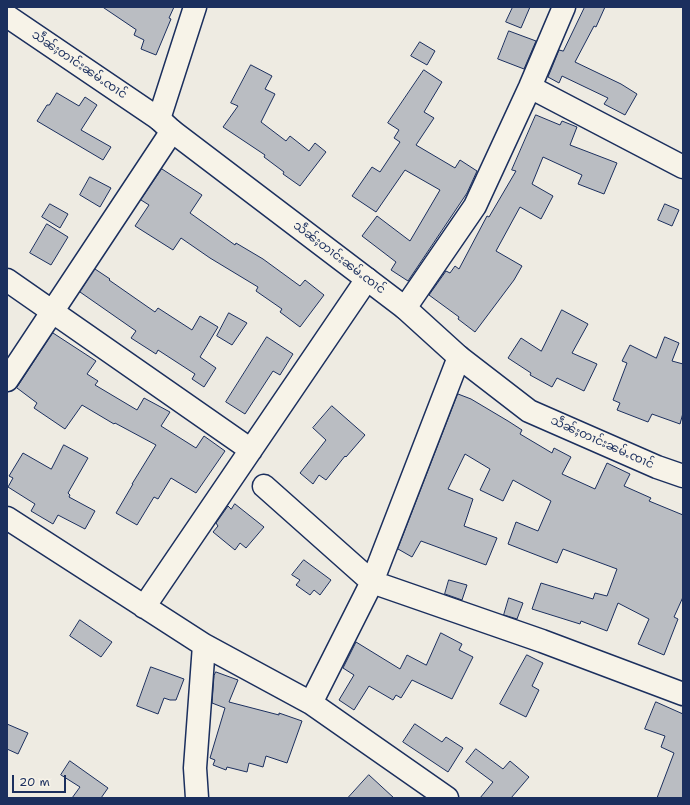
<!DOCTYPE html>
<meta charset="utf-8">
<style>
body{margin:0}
#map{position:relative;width:690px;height:805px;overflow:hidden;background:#eeebe2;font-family:"Shantell Sans",sans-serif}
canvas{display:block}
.frame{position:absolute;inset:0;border:8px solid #1b2f5e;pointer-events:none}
.scale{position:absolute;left:12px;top:775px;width:54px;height:18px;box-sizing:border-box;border:2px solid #1b2f5e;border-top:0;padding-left:5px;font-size:12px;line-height:14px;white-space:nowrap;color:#1b2f5e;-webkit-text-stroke:3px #f7f3e8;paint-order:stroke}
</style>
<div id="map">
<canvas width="690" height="805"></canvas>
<div class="frame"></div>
<div class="scale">20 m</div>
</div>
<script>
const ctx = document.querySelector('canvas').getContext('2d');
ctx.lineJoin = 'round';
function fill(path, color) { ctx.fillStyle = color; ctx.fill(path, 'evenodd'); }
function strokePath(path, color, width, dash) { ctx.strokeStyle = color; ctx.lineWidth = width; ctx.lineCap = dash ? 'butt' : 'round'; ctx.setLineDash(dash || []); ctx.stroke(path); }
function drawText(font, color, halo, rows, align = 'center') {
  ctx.font = font + ' "Shantell Sans","Noto Sans Myanmar",sans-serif'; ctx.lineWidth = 3; ctx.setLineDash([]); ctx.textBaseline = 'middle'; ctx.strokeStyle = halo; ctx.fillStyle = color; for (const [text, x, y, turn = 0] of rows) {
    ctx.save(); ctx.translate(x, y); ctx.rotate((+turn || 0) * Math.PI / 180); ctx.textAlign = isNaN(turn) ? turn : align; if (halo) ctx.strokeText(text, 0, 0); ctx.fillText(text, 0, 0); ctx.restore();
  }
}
const building = new Path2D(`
 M103 7H174L169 18 171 19 156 55 141 49 144 40 134 35 136 30Z
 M513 7H530L521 28 506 22Z
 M585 7H605L596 27 594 26 575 62 621 84 637 94 625 115 604 104 608 98 562 76 559 83 548 77 559 50 563 51Z
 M509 31 536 41 524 69 498 59Z
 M420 42 435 51 427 65 411 56Z
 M251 65 272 76 265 89 275 94 261 122 286 141 290 136 309 151 315 143 326 152 300 186 283 174 284 172 264 157 265 155 223 127 238 106 231 103Z
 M424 70 442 82 424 112 434 118 416 145 455 168 460 160 477 171 467 193 408 281 391 270 396 262 362 236 377 216 410 241 440 190 405 170 376 212 352 196 372 167 380 172 400 142 394 138 399 130 388 123Z
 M57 93 79 106 85 97 97 105 81 130 111 147 103 160 37 121 47 105H49Z
 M536 115 560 125 562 121 577 127 570 145 617 163 604 194 578 184 582 175 543 157 532 184 553 196 541 219 520 207 496 251 522 266 514 280 475 332 458 319 459 317 429 295 446 271 450 273 455 266 459 269 487 216 489 217 516 171 512 170Z
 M162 169 202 195 190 213 235 245 236 243 263 259 300 286 305 280 324 295 300 327 280 312 282 309 256 291 258 287 210 258 181 238 173 250 135 226 149 205 141 200Z
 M90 177 111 188 100 207 80 195Z
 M50 204 68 214 60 228 42 217Z
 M665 204 679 210 672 226 658 220Z
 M47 224 68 237 51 265 30 253Z
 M95 269 110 279 109 280 155 312 158 308 192 330 200 316 218 327 200 357 216 368 204 387 192 379 195 374 158 350 156 354 131 338 136 331 80 292Z
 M562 310 588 324 572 353 597 364 584 391 557 378 552 387 530 375 531 373 508 358 521 338 541 351Z
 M229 313 247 323 232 345 217 336Z
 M53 333 96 361 87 374 98 381 95 385 137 410 144 398 170 412 161 426 196 448 204 436 225 451 196 493 171 478 158 499 154 497 137 525 116 513 133 484H132L156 445 115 423 114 424 82 405 65 429 34 408 37 403 17 388Z
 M267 337 293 354 280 375 273 371 245 414 226 402Z
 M665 337 679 343 672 361 683 364V413L680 424 652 414 648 422 617 410 620 403 613 400 627 363 622 361 630 345 656 358Z
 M458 394 471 399 508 421 522 430 520 434 552 453 554 448 571 457 562 474 595 489 607 463 630 474 624 486 651 498 649 501 683 515V597L674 617 678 619 664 655 638 644 649 619 618 603 607 631 581 621 580 624 532 609 541 583 593 599 595 593 607 596 617 569 563 549 557 563 508 544 516 522 538 531 551 501 513 480 503 501 480 490 490 469 465 454 448 489 473 499 464 526 497 538 486 565 421 541 412 557 398 549Z
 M332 406 365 435 346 457 345 456 326 480 319 475 313 484 300 473 326 440 313 428Z
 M64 445 88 458 68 493 70 495 69 497 95 511 85 529 58 515 53 524 31 511 35 504 8 487 13 478 9 476 23 453 51 469Z
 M235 504 264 527 246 548 240 543 235 550 213 532 218 526 216 523 228 506 231 509Z
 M304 560 331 580 320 595 314 590 310 595 296 585 300 580 292 575Z
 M449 580 467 585 462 600 445 594Z
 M509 598 523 603 517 619 504 615Z
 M80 620 112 642 101 657 70 636Z
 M441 633 462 644 459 650 473 657 452 699 412 680 401 698 396 695 393 700 369 686 354 710 339 700 354 675 343 668 356 642 400 669 407 655 426 665Z
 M527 655 543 663 532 686 539 690 526 717 500 704Z
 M151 667 184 679 176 700H170L164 698 158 714 137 706Z
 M216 672 238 680 229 702 279 715V713L302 721 287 763 266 756 263 767 249 763 247 772 227 767 226 770 213 765 215 760 210 758 225 708 212 703 214 676Z
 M656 702 683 714V798H657L674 753 661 747 665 736 645 729Z
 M7 724 28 733 18 754 7 749Z
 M415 724 442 742 446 737 463 748 448 772 403 742Z
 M476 749 503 769 510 761 529 777 511 798H480L493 782 466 762Z
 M70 761 108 788 101 798H72L80 787 61 775Z
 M369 775 394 798H348Z`);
fill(building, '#babdc2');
strokePath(building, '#1b2f5e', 1);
const minor = new Path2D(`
 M530 87 683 167
 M159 119 195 7
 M7 280 251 450
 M405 308 475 206 530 87 564 7
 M7 380 172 131
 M264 486 372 582 542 641 683 694
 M7 518 204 645 311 703 447 798
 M144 607 367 279
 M311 703 372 582 459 357
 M197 798 195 768 204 645`);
const highway = new Path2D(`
 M7 16 159 119 172 131 405 308 459 357 529 411 657 467 683 476`);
strokePath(minor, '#1b2f5e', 25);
strokePath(highway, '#1b2f5e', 25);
strokePath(minor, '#f7f3e8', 22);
strokePath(highway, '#f7f3e8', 22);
drawText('12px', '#1b2f5e', '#f7f3e8', [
 ["သဵၼ်ႈတၢင်းၼမ်ႉၸၢင်",79,65,34],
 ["သဵၼ်ႈတၢင်းၼမ်ႉၸၢင်",339,258,37],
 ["သဵၼ်ႈတၢင်းၼမ်ႉၸၢင်",602,443,24]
]);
</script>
